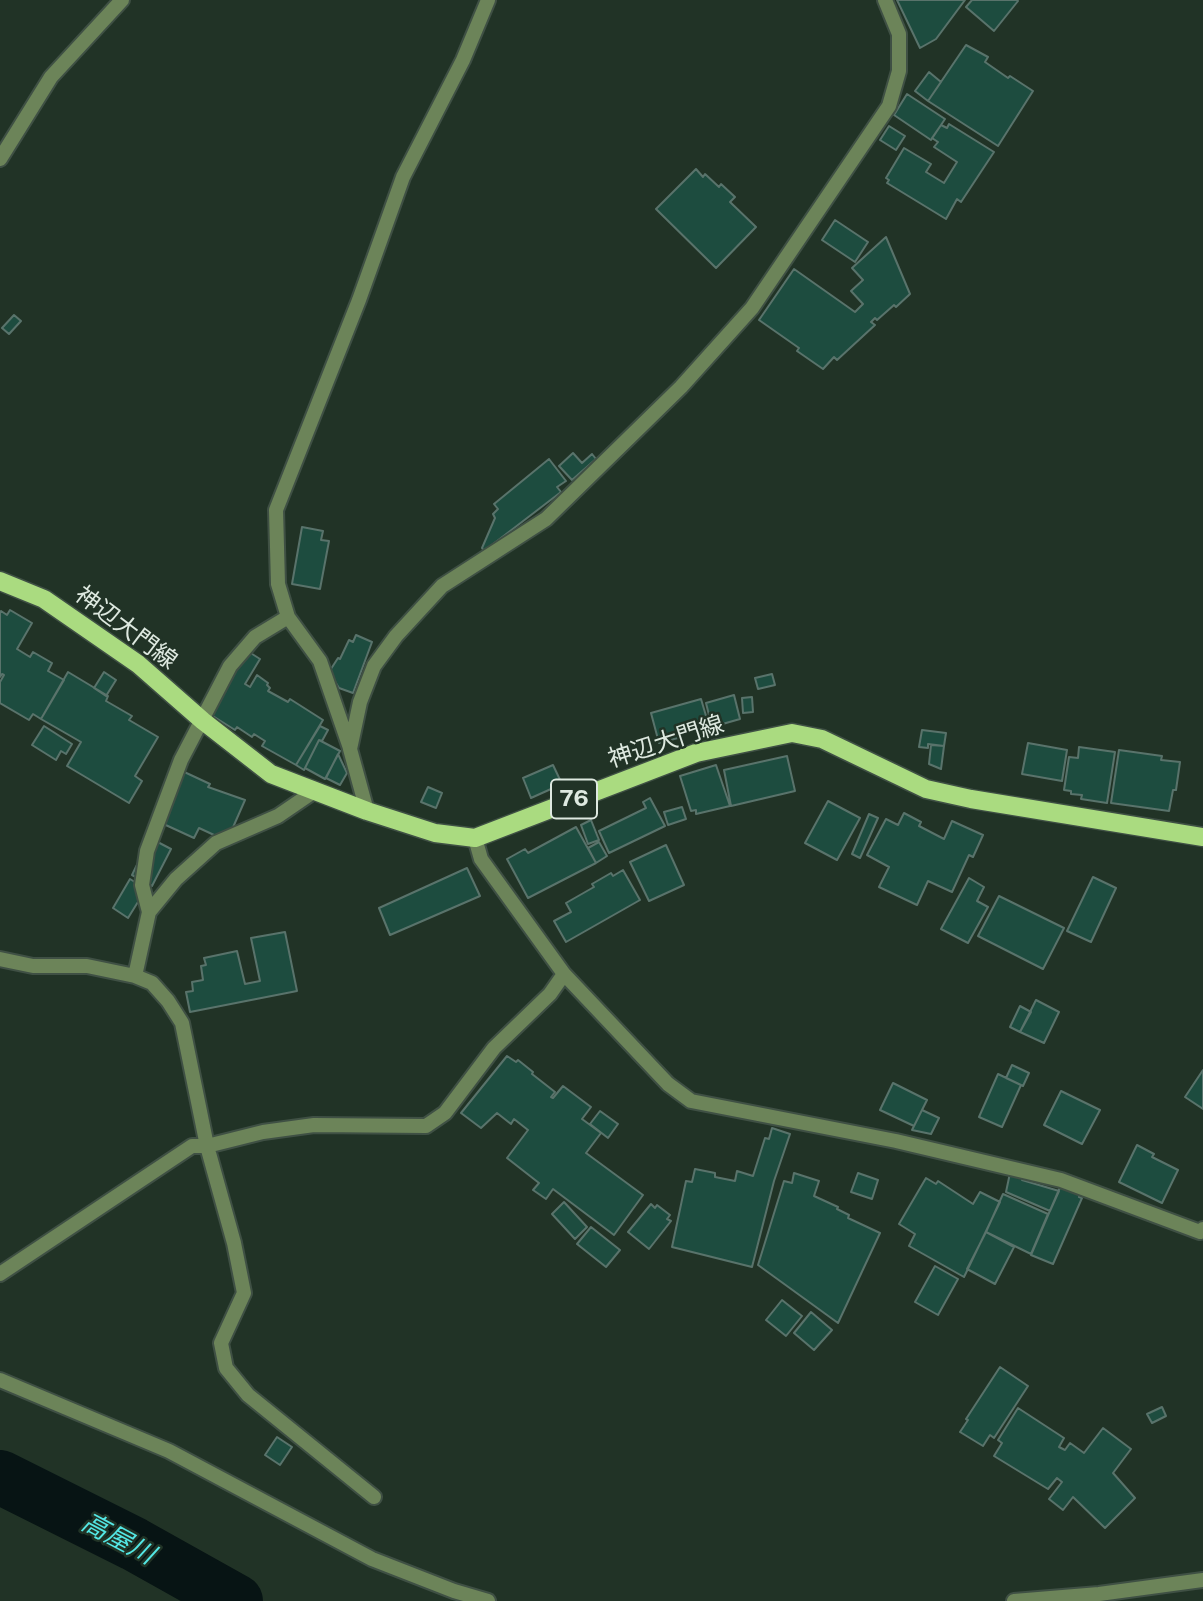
<!DOCTYPE html>
<meta charset="utf-8">
<style>
body{margin:0}
canvas{display:block;background:#213326}
</style>
<canvas width="1203" height="1601"></canvas>
<script>
const ctx = document.querySelector('canvas').getContext('2d');
ctx.lineJoin = 'round';
function strokePath(path, color, width, dash) { ctx.strokeStyle = color; ctx.lineWidth = width; ctx.lineCap = dash ? 'butt' : 'round'; ctx.setLineDash(dash || []); ctx.stroke(path); }
function fill(path, color) { ctx.fillStyle = color; ctx.fill(path, 'evenodd'); }
function drawText(font, color, halo, rows, align = 'center') {
  ctx.font = font + ' "Public Sans","Noto Sans JP",sans-serif'; ctx.lineWidth = 5; ctx.setLineDash([]); ctx.textBaseline = 'middle'; ctx.strokeStyle = halo; ctx.fillStyle = color; for (const [text, x, y, turn = 0] of rows) {
    ctx.save(); ctx.translate(x, y); ctx.rotate((+turn || 0) * Math.PI / 180); ctx.textAlign = isNaN(turn) ? turn : align; if (halo) ctx.strokeText(text, 0, 0); ctx.fillText(text, 0, 0); ctx.restore();
  }
}
strokePath(new Path2D(`
 M0 1477 134 1544 236 1601`), '#071414', 54);
const building = new Path2D(`
 M897 0H965L936 39 920 48Z
 M972 0H1017L1018 1 994 31 966 7Z
 M966 45 988 57 985 62 1008 78 1010 76 1033 91 998 146 928 101Z
 M929 72 941 82 928 101 915 91Z
 M907 94 945 119 931 140 894 115Z
 M949 124 994 152 961 202 957 199 946 219 887 183 889 180 886 178 904 148 931 164 926 172 944 183 957 162 934 147 938 142 932 138 941 125 947 128Z
 M889 126 905 136 896 150 880 140Z
 M696 169 703 177 705 174 719 187 721 184 735 197 730 202 756 227 716 268 656 209Z
 M835 220 868 242 855 262 822 240Z
 M886 237 910 294 896 307 894 305 877 320 875 318 871 322 875 325 837 360 834 357 823 369 797 351 799 348 759 320 794 269 855 312 863 304 851 291 863 280 852 268Z
 M14 315 21 321 9 334 2 328Z
 M573 453 582 463 592 454 596 459 572 480 559 466Z
 M549 459 566 481 557 487 561 492 484 551 482 548 495 518 493 514 498 509 494 504Z
 M302 527 323 531 321 540 329 541 320 589 292 584Z
 M10 610 32 623 17 649 30 657 33 652 52 663 48 671 64 680 41 719 33 714 29 720 0 703V682L4 675 2 674 0 677V613L1 611 7 615Z
 M356 635 372 642 353 693 339 688 329 672 338 658 340 659 349 640 353 642Z
 M246 650 260 659 245 684 250 687 257 675 268 683 267 685 270 688 268 691 288 702 290 699 323 720 296 765 262 746 265 741 254 734 252 737 237 727 235 730 208 713Z
 M68 672 108 696 106 701 132 716 129 720 158 737 135 776 142 781 129 803 67 766 81 742 41 719Z
 M104 672 116 680 106 696 94 688Z
 M772 674 775 685 758 689 755 678Z
 M734 695 740 719 712 727 706 703Z
 M752 697 753 712 743 713 742 698Z
 M701 699 709 726 677 734 678 738 659 743 651 713Z
 M44 726 72 744 66 754 61 751 56 760 32 745Z
 M320 726 328 730 322 741 319 740 304 770 296 765Z
 M922 730 946 733 944 746 928 744V748L919 747Z
 M319 740 340 751 325 779 305 768Z
 M1028 743 1067 750 1062 781 1022 774Z
 M931 745 944 746 941 769 929 764Z
 M1079 747 1115 752 1107 803 1081 799 1082 795 1071 794V791L1064 790 1069 757 1078 758Z
 M1119 750 1162 756 1161 760 1180 762 1176 790H1173L1169 811 1111 803Z
 M338 754 347 773 340 785 326 778Z
 M787 756 795 791 731 806 724 770Z
 M553 765 562 784 531 798 523 778Z
 M716 765 730 806 696 814V810L691 811 680 776Z
 M180 770 210 784 208 787 245 800 227 841 199 828 194 838 157 821Z
 M428 787 442 793 436 808 421 802Z
 M650 798 665 826 609 853 599 831 646 808 643 802Z
 M828 801 860 818 837 860 805 843Z
 M682 807 686 819 668 825 664 812Z
 M904 813 921 822 919 826 944 839 952 821 983 835 973 857 969 855 952 892 928 881 917 905 879 887 889 867 867 855 886 819 898 825Z
 M869 814 878 818 860 858 852 854Z
 M591 820 599 840 588 844 581 825Z
 M576 827 596 863 528 898 507 859 525 849 528 853Z
 M150 838 171 849 152 886 132 875Z
 M599 842 607 856 596 863 588 848Z
 M666 845 684 885 649 901 630 862Z
 M467 868 480 896 390 935 379 908Z
 M623 870 640 900 566 942 554 921 571 912 566 903 594 887 592 884 611 873 613 876Z
 M1093 877 1116 888 1091 942 1067 931Z
 M969 878 984 887 977 901 988 907 968 943 941 929Z
 M130 879 146 889 128 918 113 908Z
 M999 896 1064 928 1043 969 978 936Z
 M285 932 297 991 190 1012 186 992 193 991 192 982 203 980 201 966 206 965 204 958 237 951 245 984 260 981 251 938Z
 M1036 1000 1059 1012 1044 1043 1020 1032Z
 M1020 1006 1031 1012 1020 1032 1010 1027Z
 M507 1056 516 1062 518 1060 533 1072 532 1074 555 1092 551 1097 553 1098 563 1086 591 1107 582 1119 601 1133 586 1153 643 1195 614 1235 553 1189 546 1199 533 1190 539 1183 507 1158 528 1130 514 1119 511 1124 497 1113 481 1128 461 1113Z
 M1012 1065 1029 1073 1023 1086 1006 1078Z
 M1203 1070V1109L1185 1097Z
 M998 1074 1021 1085 1002 1127 979 1117Z
 M893 1083 927 1100 914 1126 880 1110Z
 M1061 1091 1100 1110 1082 1144 1044 1125Z
 M922 1110 939 1118 931 1134 912 1130Z
 M600 1111 618 1124 608 1138 590 1124Z
 M772 1128 790 1134 774 1181 752 1267 672 1247 686 1181 692 1182 695 1169 715 1173V1177L735 1181 737 1171 753 1176 765 1138 769 1139Z
 M1137 1145 1154 1154 1152 1157 1178 1170 1162 1203 1119 1182Z
 M794 1173 819 1181 814 1196 838 1207 837 1209 849 1215 848 1218 880 1233 838 1323 758 1265 784 1181 792 1183Z
 M858 1173 878 1180 872 1199 851 1192Z
 M1010 1173 1022 1175V1180L1059 1191 1050 1211 1006 1192Z
 M926 1178 936 1184 938 1181 973 1204 980 1192 1000 1202 964 1277 909 1246 915 1234 899 1224Z
 M1061 1185 1081 1193 1079 1197 1082 1198 1053 1264 1031 1255Z
 M1003 1194 1048 1214 1031 1254 986 1232Z
 M564 1202 587 1227 575 1239 552 1214Z
 M651 1204 655 1208 657 1205 670 1215 667 1219 671 1221 649 1249 628 1232Z
 M591 1227 620 1250 606 1267 577 1244Z
 M986 1232 1014 1247 995 1284 967 1269Z
 M935 1266 958 1279 938 1315 915 1302Z
 M782 1300 802 1316 786 1336 766 1320Z
 M811 1312 832 1330 814 1350 794 1333Z
 M1000 1367 1028 1386 994 1438 990 1435 983 1446 960 1432 968 1420 966 1419Z
 M1162 1407 1166 1416 1152 1423 1147 1414Z
 M1018 1408 1064 1438 1059 1447 1065 1450 1070 1443 1084 1453 1103 1428 1131 1449 1113 1473 1135 1498 1105 1528 1073 1497 1063 1510 1049 1499 1062 1482 1057 1478 1048 1489 994 1456 1002 1443 998 1440Z
 M277 1437 292 1447 280 1465 265 1455Z`);
fill(building, '#1d4c3f');
strokePath(building, '#59736b', 2);
const street = new Path2D(`
 M0 159 51 77 122 0
 M350 748 320 661 288 617 278 584 276 510 359 300 403 177 463 60 488 0
 M367 811 350 749 360 702 374 666 396 636 442 586 546 519 681 387 752 308 889 106 899 71V34L885 0
 M475 838 481 859 564 974 668 1084 691 1101 896 1141 1061 1180 1200 1232 1203 1229
 M149 912 142 885 147 851 181 760 230 666 255 637 288 617
 M0 959 33 966H87L135 976 152 983 168 1001 182 1023 207 1146 234 1243 244 1293 221 1343 226 1368 248 1395 374 1497
 M135 976 149 912 176 879 216 843 278 816 316 790
 M0 1274 192 1146H207L263 1132 314 1125 426 1126 445 1113 494 1048 550 994 564 974
 M0 1380 169 1451 372 1559 454 1591 488 1601
 M1014 1601 1099 1594 1203 1580`);
const primary = new Path2D(`
 M0 581 44 599 138 664 203 721 271 774 367 811 435 833 475 838 696 753 792 733 822 739 926 789 971 799 1203 837`);
strokePath(street, '#3f5044', 18);
strokePath(primary, '#3f5044', 21);
strokePath(street, '#6c8459', 14);
strokePath(primary, '#aadb80', 18);
for (const [x, y, w] of [
 [574,799,46]
]) { const box = new Path2D(); box.roundRect(x - w / 2, y - 19.5, w, 39, 5); ctx.fillStyle = '#213326'; ctx.fill(box); strokePath(box, '#dee9e0', 2); }
drawText('bold 23px', '#dee9e0', null, [
 ["76",574,799]
]);
drawText('24px', '#dee9e0', '#213326', [
 ["神辺大門線",126,628,37],
 ["神辺大門線",666,742,-18]
]);
drawText('italic 26px', '#53e6e4', '#213326', [
 ["高屋川",118,1539,28]
]);
</script>
